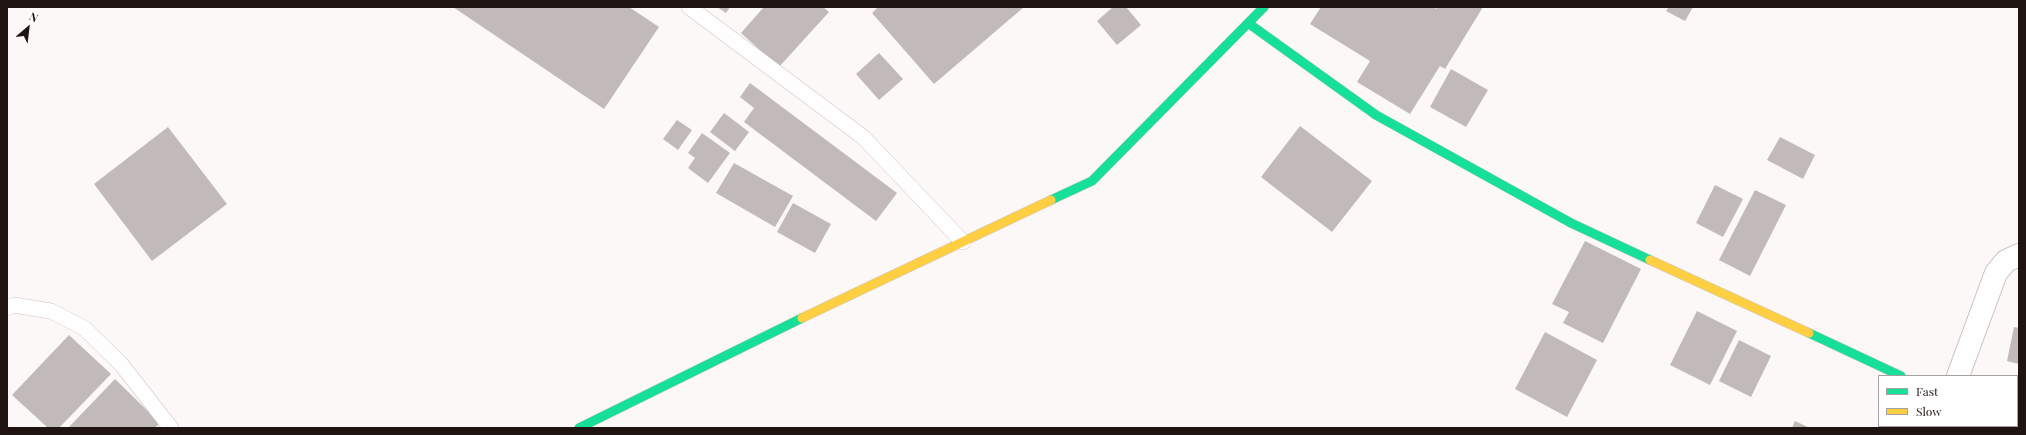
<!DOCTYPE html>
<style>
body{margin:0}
#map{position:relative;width:2026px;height:435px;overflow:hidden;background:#fcf8f8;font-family:"Playfair Display",serif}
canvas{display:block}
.frame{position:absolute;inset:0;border:8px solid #1f1412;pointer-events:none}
.legend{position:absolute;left:1878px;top:375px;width:140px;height:52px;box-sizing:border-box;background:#fff;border:1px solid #a5a1a0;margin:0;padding:5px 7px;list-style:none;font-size:12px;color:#1f1412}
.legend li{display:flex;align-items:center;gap:8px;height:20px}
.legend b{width:20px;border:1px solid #a5a1a0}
.north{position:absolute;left:8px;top:8px;width:40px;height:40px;-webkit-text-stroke:3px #fff;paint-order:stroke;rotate:28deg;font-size:11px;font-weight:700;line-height:16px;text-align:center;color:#1f1412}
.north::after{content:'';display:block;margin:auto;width:14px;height:18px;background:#1f1412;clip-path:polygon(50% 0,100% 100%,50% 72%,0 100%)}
</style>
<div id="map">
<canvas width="2026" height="435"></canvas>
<div class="frame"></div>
<ul class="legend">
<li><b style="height:5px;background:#16e098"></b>Fast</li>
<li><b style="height:5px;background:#ffcf43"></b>Slow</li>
</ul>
<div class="north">N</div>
</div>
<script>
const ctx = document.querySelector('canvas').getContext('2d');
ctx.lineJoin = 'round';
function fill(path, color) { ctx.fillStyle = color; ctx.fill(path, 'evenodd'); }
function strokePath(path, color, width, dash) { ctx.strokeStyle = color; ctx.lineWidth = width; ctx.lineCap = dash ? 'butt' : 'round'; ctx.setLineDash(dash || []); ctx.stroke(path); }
fill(new Path2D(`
 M453 7H629L659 27 604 109Z
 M717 7H730L726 13Z
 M762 7H823L829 12 779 67 741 33 763 8Z
 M878 7H1024L934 84 872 13Z
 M1113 7H1126L1141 25 1117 45 1097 21Z
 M1321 7H1433L1436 9 1437 7H1483L1445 69 1440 66 1410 114 1357 82 1370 61 1310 24Z
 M1669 7H1693L1685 21 1666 11Z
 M879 53 903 79 879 100 856 74Z
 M1451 69 1488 90 1466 127 1430 107Z
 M750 83 897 193 876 221 744 122 754 108 740 97Z
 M724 113 749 132 735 151 710 132Z
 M677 120 692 130 678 150 663 139Z
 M1300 126 1372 181 1332 232 1261 177Z
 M168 127 227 204 152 261 94 184Z
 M702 133 730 153 708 183 688 168 695 158 688 153Z
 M1780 137 1815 155 1803 179 1767 160Z
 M734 163 793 196 775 227 716 193Z
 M1715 185 1743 199 1723 237 1696 223Z
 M1755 190 1786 205 1750 276 1719 260Z
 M793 203 831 224 815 253 777 232Z
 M1585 241 1641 269 1603 343 1563 323 1569 312 1552 304Z
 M1697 311 1737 331 1710 385 1670 365Z
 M2014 327 2019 328V364L2007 361Z
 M1545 332 1597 360 1567 417 1515 389Z
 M69 335 111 374 59 428H48L12 395Z
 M1739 340 1771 356 1751 397 1719 381Z
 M115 379 160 423 155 428H68Z
 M2017 399H2019V428H1976L1977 426H2017Z
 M1795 421 1810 428H1792Z`), '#c1bab9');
const lane = new Path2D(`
 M689 7 863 137 963 242
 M7 308 14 305 51 311 84 328 121 364 171 428`);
const street = new Path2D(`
 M1958 376 1996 273 2006 261 2019 255
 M1941 428 1942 426`);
const fast = new Path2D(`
 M1248 23 1376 115 1571 223 1650 260
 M1051 200 1092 181 1264 7
 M1809 333 1901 376
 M579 428 802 318`);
const slow = new Path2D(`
 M1650 260 1809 333
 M802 318 1051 200`);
strokePath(lane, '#cec6c5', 16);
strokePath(street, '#cec6c5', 24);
strokePath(fast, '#cec6c5', 10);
strokePath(slow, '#cec6c5', 10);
strokePath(lane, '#fffefe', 15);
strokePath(street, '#fffefe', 22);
strokePath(fast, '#16e098', 9);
strokePath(slow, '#ffcf43', 9);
</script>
